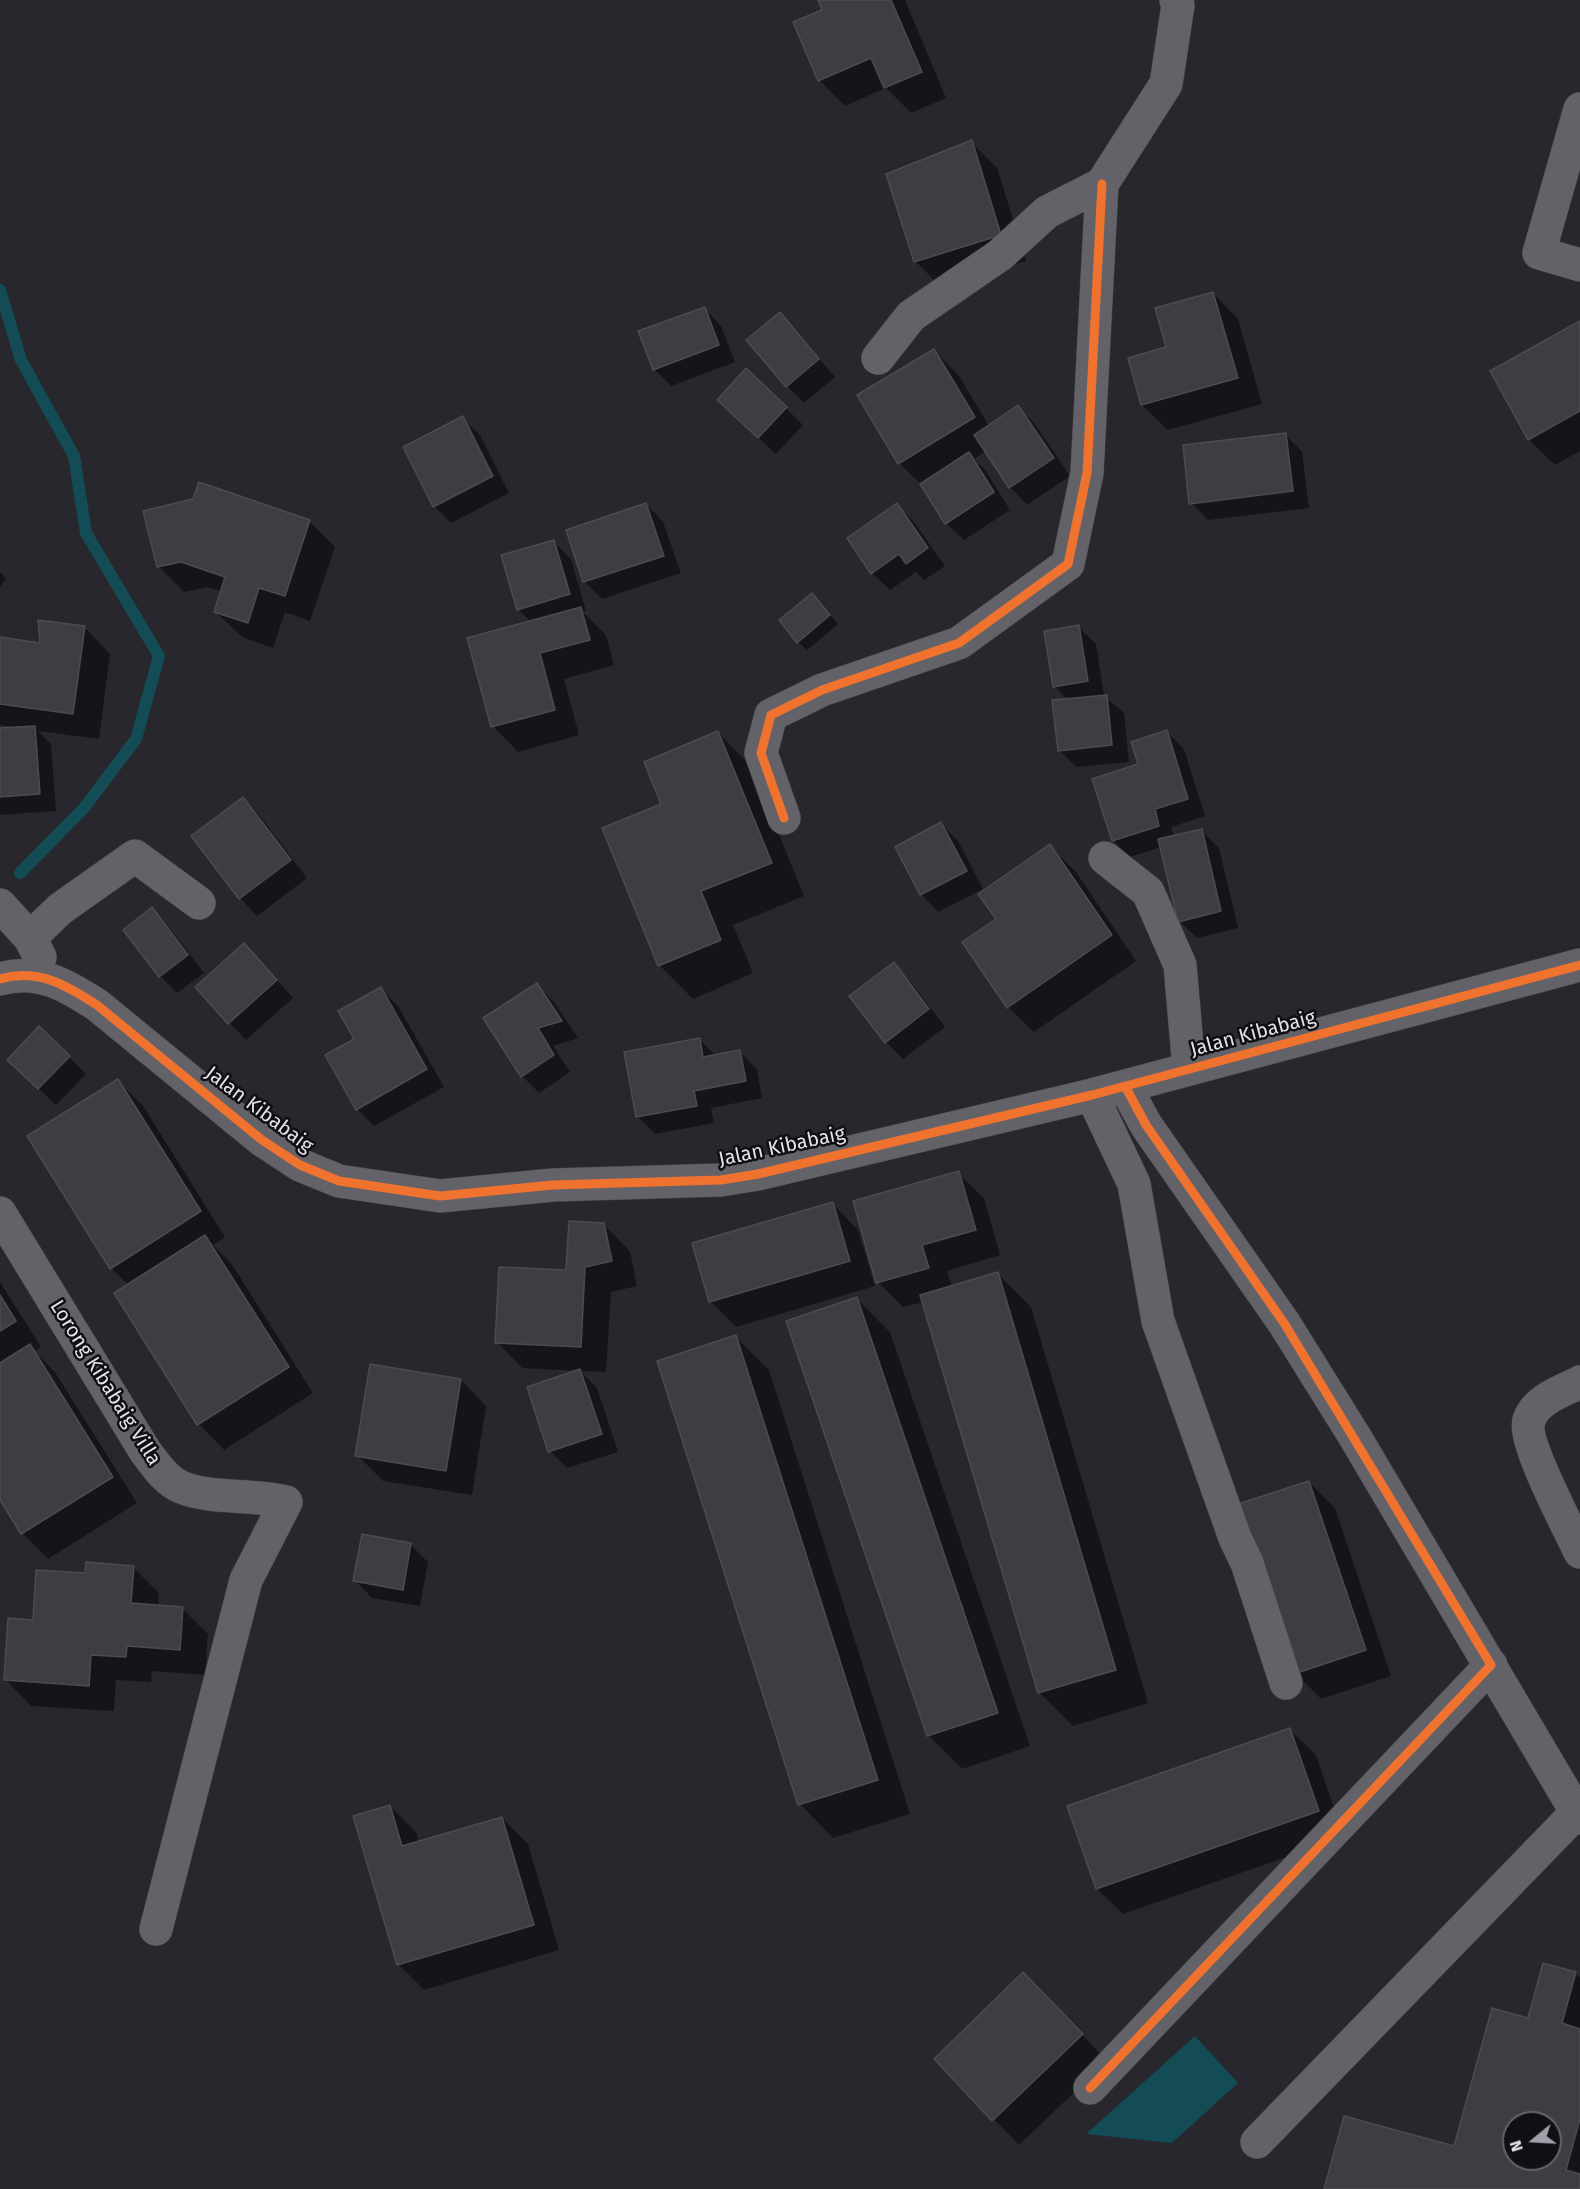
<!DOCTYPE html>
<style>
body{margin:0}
#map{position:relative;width:1580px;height:2189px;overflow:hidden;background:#28272e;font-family:"Fira Sans",sans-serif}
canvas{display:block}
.north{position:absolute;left:1502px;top:2111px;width:60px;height:60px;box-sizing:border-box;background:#100f14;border:2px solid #65636a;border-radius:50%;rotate:252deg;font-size:16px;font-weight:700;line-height:24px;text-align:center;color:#e4e2eb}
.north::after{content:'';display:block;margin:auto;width:21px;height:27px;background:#a2a1a9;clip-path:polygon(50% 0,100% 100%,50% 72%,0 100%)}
</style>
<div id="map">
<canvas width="1580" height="2189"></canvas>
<div class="north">N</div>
</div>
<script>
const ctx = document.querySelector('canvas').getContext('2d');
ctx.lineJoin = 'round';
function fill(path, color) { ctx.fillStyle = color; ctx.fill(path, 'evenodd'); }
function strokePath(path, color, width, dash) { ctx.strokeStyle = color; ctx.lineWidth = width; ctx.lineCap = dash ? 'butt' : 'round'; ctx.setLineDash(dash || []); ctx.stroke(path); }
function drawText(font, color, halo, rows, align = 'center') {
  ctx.font = font + ' "Fira Sans",sans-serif'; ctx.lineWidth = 5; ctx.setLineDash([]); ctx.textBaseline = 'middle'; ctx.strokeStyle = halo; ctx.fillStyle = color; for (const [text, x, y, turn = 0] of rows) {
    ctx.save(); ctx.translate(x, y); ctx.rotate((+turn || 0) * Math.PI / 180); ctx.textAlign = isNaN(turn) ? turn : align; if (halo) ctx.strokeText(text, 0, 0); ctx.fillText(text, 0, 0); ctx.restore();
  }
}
fill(new Path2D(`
 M1195 2036 1238 2083 1172 2143 1086 2134Z`), '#134c55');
fill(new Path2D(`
 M820 0H905L946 98 911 113 886 88 845 106 819 80 824 10Z
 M971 142 997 168 1026 261 941 287 915 261Z
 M1213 293 1238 319 1262 404 1168 430 1142 405 1130 359 1168 348Z
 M704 308 721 326 735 362 671 386 654 369Z
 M780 314 835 377 804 403 787 386Z
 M1580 322V451L1555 465 1529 440 1492 372Z
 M934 350 959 376 989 426 1018 407 1035 424 1070 476 1027 505 1010 487 986 451 974 459 986 471 1010 510 964 540 946 523 924 487 899 463Z
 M786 408 803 425 776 454 736 417Z
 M462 418 480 435 509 493 451 523 434 506Z
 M1285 434 1302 452 1309 508 1208 520 1191 503Z
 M646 504 663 522 681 573 602 599 585 582 568 531Z
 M897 505 914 522 945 566 924 580 916 572 890 590 872 573Z
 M309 521 335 547 310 621 285 612 273 648 242 637 216 612 222 592 207 587 184 592 158 566Z
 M553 541 571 559 586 611 583 612 606 635 614 665 564 679 579 735 518 752 493 726 531 622 518 609Z
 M0 572 6 578 0 587Z
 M820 603 838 624 807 650 798 642Z
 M1078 627 1096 644 1104 696 1124 713 1129 762 1076 767 1059 750 1068 700 1054 686Z
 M85 628 110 654 99 739 38 731 51 744 56 811 0 815V730L13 727 0 725V639L42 645Z
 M1167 732 1184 749 1205 816 1171 827 1174 837 1202 831 1219 848 1238 928 1197 938 1179 921 1162 847 1130 857 1113 840Z
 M718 733 751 766 804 896 733 925 753 973 693 999 659 965 663 805Z
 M243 799 260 816 307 878 257 916 240 898Z
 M941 824 958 841 983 889 938 912 921 894Z
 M1050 846 1076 872 1136 961 1034 1032 1008 1007Z
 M152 909 169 927 204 973 177 993 160 976Z
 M261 962 293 998 246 1040 229 1022Z
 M893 964 911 982 945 1027 903 1059 886 1042Z
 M537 985 554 1002 578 1038 553 1046 570 1072 539 1093 522 1076Z
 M381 989 398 1006 444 1087 374 1126 357 1109 356 1039Z
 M40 1028 86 1074 56 1105 26 1077Z
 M699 1039 716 1056 740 1052 757 1069 762 1098 711 1108 714 1123 655 1134 637 1116Z
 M118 1081 143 1106 225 1237 213 1245 231 1263 313 1393 224 1450 199 1424 116 1293 129 1285 111 1268Z
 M958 1173 984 1198 1000 1255 947 1271 952 1287 998 1274 1031 1307 1148 1703 1073 1726 1039 1692 924 1302 903 1307 878 1282Z
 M833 1204 858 1230 875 1286 736 1327 710 1301Z
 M604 1225 630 1251 637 1286 611 1292 606 1372 580 1371 597 1388 618 1452 567 1468 550 1451 579 1371 522 1368 497 1342 568 1272Z
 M0 1282 41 1347 34 1351 55 1372 137 1503 48 1559 22 1533 0 1497Z
 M857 1299 890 1332 1030 1746 962 1769 929 1736 788 1322Z
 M736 1337 769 1370 910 1814 833 1838 800 1804Z
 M461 1380 486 1406 472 1495 383 1481 357 1455Z
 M1309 1482 1335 1508 1391 1676 1321 1699 1295 1673Z
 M411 1545 428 1562 420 1606 372 1598 355 1580Z
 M133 1567 159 1593 158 1606 182 1608 208 1634 205 1675 152 1671 151 1682 116 1680 114 1711 31 1706 6 1680 34 1621 86 1574Z
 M1290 1730 1316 1755 1344 1837 1123 1914 1097 1889Z
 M390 1806 416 1832 419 1843 502 1818 528 1844 559 1950 424 1990 398 1964Z
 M1575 1973 1580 1978V2189H1326L1456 2148 1529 2020ZM1514 2123H1550V2159H1514Z
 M1049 2000 1107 2061 1019 2145 936 2059Z`), '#0007');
strokePath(new Path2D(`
 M0 290 21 360 74 456 86 533 159 656 136 739 84 808 20 873`), '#134c55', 12);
const building = new Path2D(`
 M818 0H891L922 72 884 88 871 58 818 81 793 22 822 10Z
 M972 140 1001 235 914 262 886 174Z
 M1213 292 1238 378 1141 405 1128 358 1166 347 1155 308Z
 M705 307 719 345 653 370 638 331Z
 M780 312 819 359 786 387 746 340Z
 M1580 321V411L1528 440 1490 371Z
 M934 349 975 417 898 464 857 395Z
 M746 368 787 407 758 438 717 400Z
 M1018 405 1054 458 1009 488 974 435Z
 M463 416 493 476 433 507 403 447Z
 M1286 433 1293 491 1189 504 1183 445Z
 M969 452 994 492 945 524 920 484Z
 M199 482 310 520 285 596 259 588 248 623 214 612 225 577 181 562 157 567 143 511 193 499Z
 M646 503 664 556 583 582 566 530Z
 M897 503 928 548 906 564 899 554 871 574 847 538Z
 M554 540 570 594 517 610 501 555Z
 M812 593 830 615 797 643 779 620Z
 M581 607 590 640 540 653 555 710 491 727 467 638Z
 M38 620 85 626 73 714 0 704V637L40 643Z
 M1079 625 1088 681 1053 687 1044 631Z
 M1107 695 1112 745 1058 751 1052 700Z
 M35 726 40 794 0 797V728Z
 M1167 730 1188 799 1155 809 1159 826 1112 841 1092 779 1138 764 1131 742Z
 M718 731 772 863 701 891 721 940 658 966 602 828 661 804 644 762Z
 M243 797 291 860 239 899 191 836Z
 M941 822 967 871 920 895 895 847Z
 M1202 829 1221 911 1178 922 1158 839Z
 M1050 844 1112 935 1007 1008 962 942 996 919 978 894Z
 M152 907 188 955 159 977 123 930Z
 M244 943 277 980 228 1024 195 987Z
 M894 962 929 1009 885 1043 849 996Z
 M537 983 562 1021 538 1028 554 1055 521 1077 483 1018Z
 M381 987 427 1069 356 1110 325 1055 354 1039 338 1011Z
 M39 1026 70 1056 38 1089 7 1060Z
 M700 1038 703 1057 740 1050 746 1081 694 1091 697 1106 636 1117 624 1052Z
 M118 1079 201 1211 110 1269 27 1136Z
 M959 1171 976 1230 922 1245 929 1268 876 1283 853 1201Z
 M833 1202 850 1261 709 1302 692 1243Z
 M569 1221 604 1223 612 1261 585 1267 581 1347 495 1343 499 1267 566 1270Z
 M205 1235 289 1367 197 1425 114 1293Z
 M998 1272 1116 1670 1038 1693 920 1295Z
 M0 1295 16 1321 0 1331Z
 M857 1297 998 1713 927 1736 786 1321Z
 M736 1335 878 1780 798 1805 657 1361Z
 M30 1344 113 1477 21 1534 0 1500V1363Z
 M370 1364 461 1379 446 1471 355 1456Z
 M580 1369 602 1434 548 1452 527 1387Z
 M1309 1481 1366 1650 1294 1674 1238 1504Z
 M362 1534 411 1543 403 1590 353 1581Z
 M86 1562 134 1566 131 1603 183 1607 180 1650 127 1646 126 1657 91 1655 89 1686 4 1680 8 1618 33 1620 36 1570 85 1573Z
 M1290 1728 1319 1811 1096 1889 1067 1806Z
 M390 1805 402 1846 502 1817 534 1925 397 1965 353 1816Z
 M1543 1963 1576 1972 1562 2023 1580 2029V2119L1566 2170 1580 2174V2189H1324L1344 2116 1454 2146 1492 2008 1528 2018ZM1514 2123H1550V2159H1514Z
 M1023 1972 1083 2034 992 2121 934 2059Z`);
fill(building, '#403d42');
strokePath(building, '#4e4b50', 1.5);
const minor = new Path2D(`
 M1580 109 1539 253 1580 265
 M878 358 911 316 1000 255 1047 212 1102 184 1166 84 1178 5 1176 0
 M784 818 761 753 771 715 822 690 959 643 1068 564 1087 473 1102 184
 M1105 858 1148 892 1180 965 1189 1069
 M0 905 30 938 40 957
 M30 938 60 909 135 856 199 903
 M0 979C38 968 66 985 97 1005L262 1140 300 1165 339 1181 440 1196 553 1185 721 1180 758 1174 1092 1095 1580 965
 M1125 1086 1146 1125 1284 1323 1355 1437 1580 1818
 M1092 1095 1134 1184 1158 1321 1235 1538 1247 1563 1286 1683
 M0 1213 145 1451C155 1464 165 1480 181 1487 208 1499 254 1494 286 1502L246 1580 156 1929
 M1580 1382C1563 1391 1536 1399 1529 1420 1522 1441 1569 1528 1580 1552
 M1090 2088 1491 1665
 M1257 2142 1578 1811`);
strokePath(minor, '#444349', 34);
strokePath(minor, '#646269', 33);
strokePath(new Path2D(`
 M784 818 761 753 771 715 822 690 959 643 1068 564 1087 473 1102 184
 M0 979C38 968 66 985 97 1005L262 1140 300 1165 339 1181 440 1196 553 1185 721 1180 758 1174 1092 1095 1580 965
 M1090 2088 1491 1665 1284 1323 1146 1125 1125 1086`), '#ef722f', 9);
drawText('20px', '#e4e2eb', '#100f14', [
 ["Jalan Kibabaig",1253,1034,-15],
 ["Jalan Kibabaig",259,1110,37],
 ["Jalan Kibabaig",782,1147,-12],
 ["Lorong Kibabaig Villa",105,1383,58]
]);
</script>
